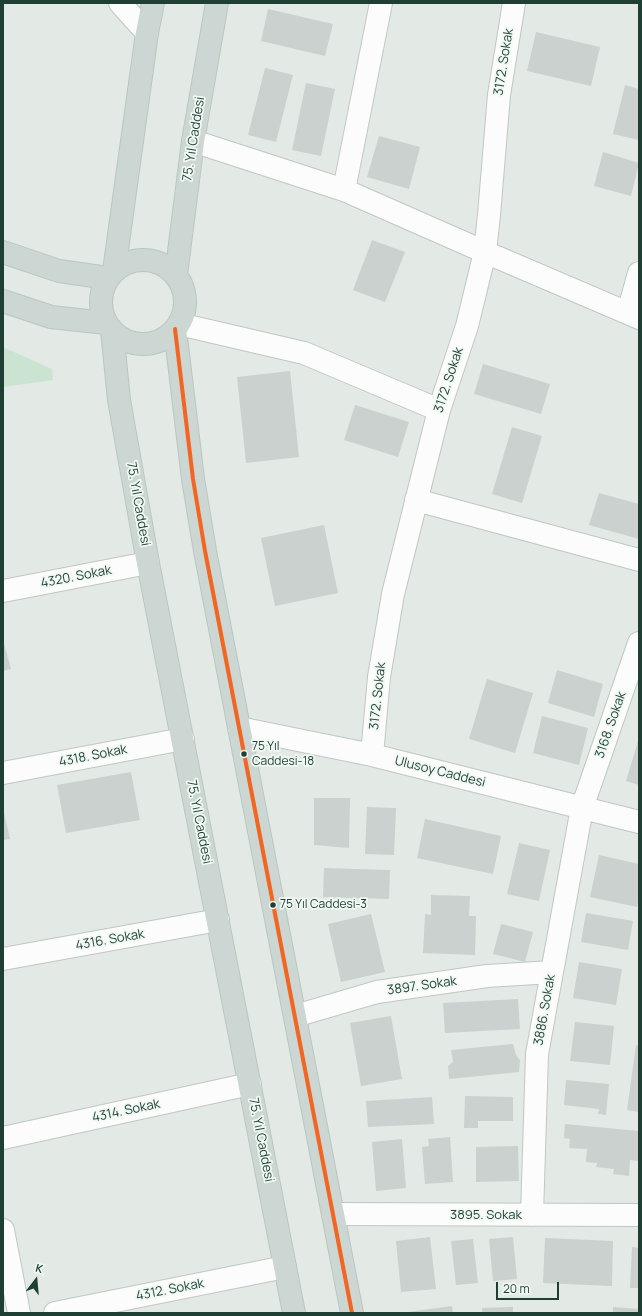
<!DOCTYPE html>
<meta charset="utf-8">
<style>
body{margin:0}
#map{position:relative;width:642px;height:1316px;overflow:hidden;background:#e3eae6;font-family:Manrope,sans-serif}
canvas{display:block}
.frame{position:absolute;inset:0;border:4px solid #1f3f34;pointer-events:none}
.north{position:absolute;left:16px;top:1260px;width:40px;height:40px;-webkit-text-stroke:3px #f1f9f4;paint-order:stroke;rotate:16deg;font-size:11px;font-weight:700;line-height:16px;text-align:center;color:#1f3f34}
.north::after{content:'';display:block;margin:auto;width:14px;height:18px;background:#1f3f34;clip-path:polygon(50% 0,100% 100%,50% 72%,0 100%)}
.scale{position:absolute;left:496px;top:1282px;width:63px;height:18px;box-sizing:border-box;border:2px solid #1f3f34;border-top:0;padding-left:5px;font-size:12px;line-height:14px;white-space:nowrap;color:#1f3f34;-webkit-text-stroke:3px #f1f9f4;paint-order:stroke}
</style>
<div id="map">
<canvas width="642" height="1316"></canvas>
<div class="frame"></div>
<div class="north">K</div>
<div class="scale">20 m</div>
</div>
<script>
const ctx = document.querySelector('canvas').getContext('2d');
ctx.lineJoin = 'round';
function fill(path, color) { ctx.fillStyle = color; ctx.fill(path, 'evenodd'); }
function strokePath(path, color, width, dash) { ctx.strokeStyle = color; ctx.lineWidth = width; ctx.lineCap = dash ? 'butt' : 'round'; ctx.setLineDash(dash || []); ctx.stroke(path); }
function drawText(font, color, halo, rows, align = 'center') {
  ctx.font = font + ' Manrope,sans-serif'; ctx.lineWidth = 3.5; ctx.setLineDash([]); ctx.textBaseline = 'middle'; ctx.strokeStyle = halo; ctx.fillStyle = color; for (const [text, x, y, turn = 0] of rows) {
    ctx.save(); ctx.translate(x, y); ctx.rotate((+turn || 0) * Math.PI / 180); ctx.textAlign = isNaN(turn) ? turn : align; if (halo) ctx.strokeText(text, 0, 0); ctx.fillText(text, 0, 0); ctx.restore();
  }
}
fill(new Path2D(`
 M3 347 52 369 53 380 3 387Z`), '#cbe4d1');
fill(new Path2D(`
 M268 9 333 24 325 56 261 41Z
 M536 32 600 47 591 86 527 71Z
 M265 68 293 75 276 142 248 135Z
 M306 83 335 89 321 156 292 150Z
 M625 85 639 89V140L613 134Z
 M379 136 420 147 409 189 367 177Z
 M603 152 639 163 631 196 594 186Z
 M372 240 405 252 385 302 353 290Z
 M483 364 550 384 541 414 474 394Z
 M290 371 299 457 246 463 237 377Z
 M355 405 409 422 398 457 344 440Z
 M512 427 542 436 522 503 492 494Z
 M599 493 639 504V539L589 525Z
 M324 525 338 593 275 606 261 538Z
 M3 640 11 669 3 671Z
 M557 670 603 684 594 717 548 703Z
 M487 679 533 693 515 753 469 739Z
 M542 716 588 728 579 765 533 753Z
 M638 741H639V785L626 781Z
 M131 772 140 820 66 833 57 785Z
 M314 798H350L349 848 314 845Z
 M367 807 396 808 394 855 365 854Z
 M3 808 10 839 3 840Z
 M425 819 501 836 493 874 417 858Z
 M519 843 550 850 539 901 507 894Z
 M599 855 639 864V897L637 907 590 897Z
 M324 868 390 870 389 899 323 897Z
 M431 895 470 896 469 916H476L475 955 423 953 425 914 431 915Z
 M586 913 633 921 628 950 581 942Z
 M371 914 385 972 341 982 328 924Z
 M501 924 533 932 525 962 493 954Z
 M579 962 622 969 616 1005 573 998Z
 M518 999 520 1029 445 1033 443 1003Z
 M391 1016 402 1079 361 1086 350 1023Z
 M575 1022 614 1026 610 1065 570 1061Z
 M513 1044 516 1055 520 1060 519 1072 449 1079 448 1066 453 1062 451 1050Z
 M636 1045 639 1046V1112L627 1110Z
 M566 1080 609 1084 606 1115 598 1114 599 1109 564 1105Z
 M465 1096 513 1097V1121H478V1128H464Z
 M432 1097 434 1124 368 1127 366 1101Z
 M565 1124 639 1131V1161L630 1160 629 1176 613 1174 614 1169 596 1167 597 1163 586 1162 587 1149 569 1148 570 1139 564 1138Z
 M450 1137 453 1182 425 1184 422 1147 429 1146 428 1139Z
 M402 1139 406 1188 376 1191 372 1142Z
 M518 1146 519 1181 476 1182V1147Z
 M430 1237 436 1289 401 1292 396 1241Z
 M513 1237 517 1279 493 1281 489 1239Z
 M545 1238 613 1241 612 1286 543 1283Z
 M473 1239 478 1283 456 1285 451 1241Z
 M632 1247 639 1248V1288H630Z
 M452 1306 453 1313H408V1312Z
 M513 1307V1313H482V1308Z
 M613 1307 639 1309V1313H613Z`), '#cad1ce');
const minor = new Path2D(`
 M120 3 147 33
 M193 141 344 190 485 252 639 318
 M344 190 381 3
 M628 313 639 273
 M179 324 304 353 439 410
 M416 500 639 560
 M3 591 148 563
 M239 728 372 755 639 822
 M372 755 379 677 393 594 439 410 467 326 485 252 489 215 499 95 514 3
 M3 773 183 739
 M3 959 218 920
 M295 1016 377 992 487 976 552 972
 M3 1138 250 1084
 M333 1214 639 1215
 M532 1215 537 1054 582 808 639 643
 M3 1230 19 1313
 M55 1313 285 1267`);
const major = new Path2D(`
 M3 252 59 271 108 278
 M101 302a42 42 0 1 1 84 0a42 42 0 1 1-84 0Z
 M114 271 147 33 153 3
 M176 275 193 141 217 3
 M3 301 51 317 106 323
 M175 329 193 479 205 551 352 1313
 M112 330 119 400 148 563 294 1313`);
strokePath(minor, '#c0c7c3', 24);
strokePath(major, '#bbc6c2', 24);
strokePath(minor, '#fbfcfb', 22);
strokePath(major, '#ccd6d2', 22);
strokePath(new Path2D(`
 M175 329 193 479 205 551 352 1313`), '#f26522', 4);
for (const [x, y, r, color] of [
 [244,754,3.5,"#1f3f34"],
 [273,905,3.5,"#1f3f34"]
]) { const dot = new Path2D(); dot.arc(x, y, r, 0, 2 * Math.PI); ctx.fillStyle = color; ctx.fill(dot); strokePath(dot, '#f1f9f4', 1.5); }
drawText('12px', '#1f3f34', '#f1f9f4', [
 ["75 Yıl",252,747],
 ["Caddesi-18",252,762],
 ["75 Yıl Caddesi-3",280,905]
], 'left');
drawText('13px', '#1f3f34', '#f1f9f4', [
 ["3172. Sokak",504,62,-81],
 ["75. Yıl Caddesi",194,139,-81],
 ["3172. Sokak",449,380,-72],
 ["75. Yıl Caddesi",138,504,80],
 ["4320. Sokak",76,577,-11],
 ["3172. Sokak",378,696,-84],
 ["3168. Sokak",611,725,-71],
 ["4318. Sokak",93,756,-11],
 ["Ulusoy Caddesi",440,772,14],
 ["75. Yıl Caddesi",199,822,79],
 ["4316. Sokak",110,940,-10],
 ["3897. Sokak",422,986,-8],
 ["3886. Sokak",545,1010,-80],
 ["4314. Sokak",126,1111,-12],
 ["75. Yıl Caddesi",261,1140,79],
 ["3895. Sokak",486,1215],
 ["4312. Sokak",170,1290,-11]
]);
</script>
